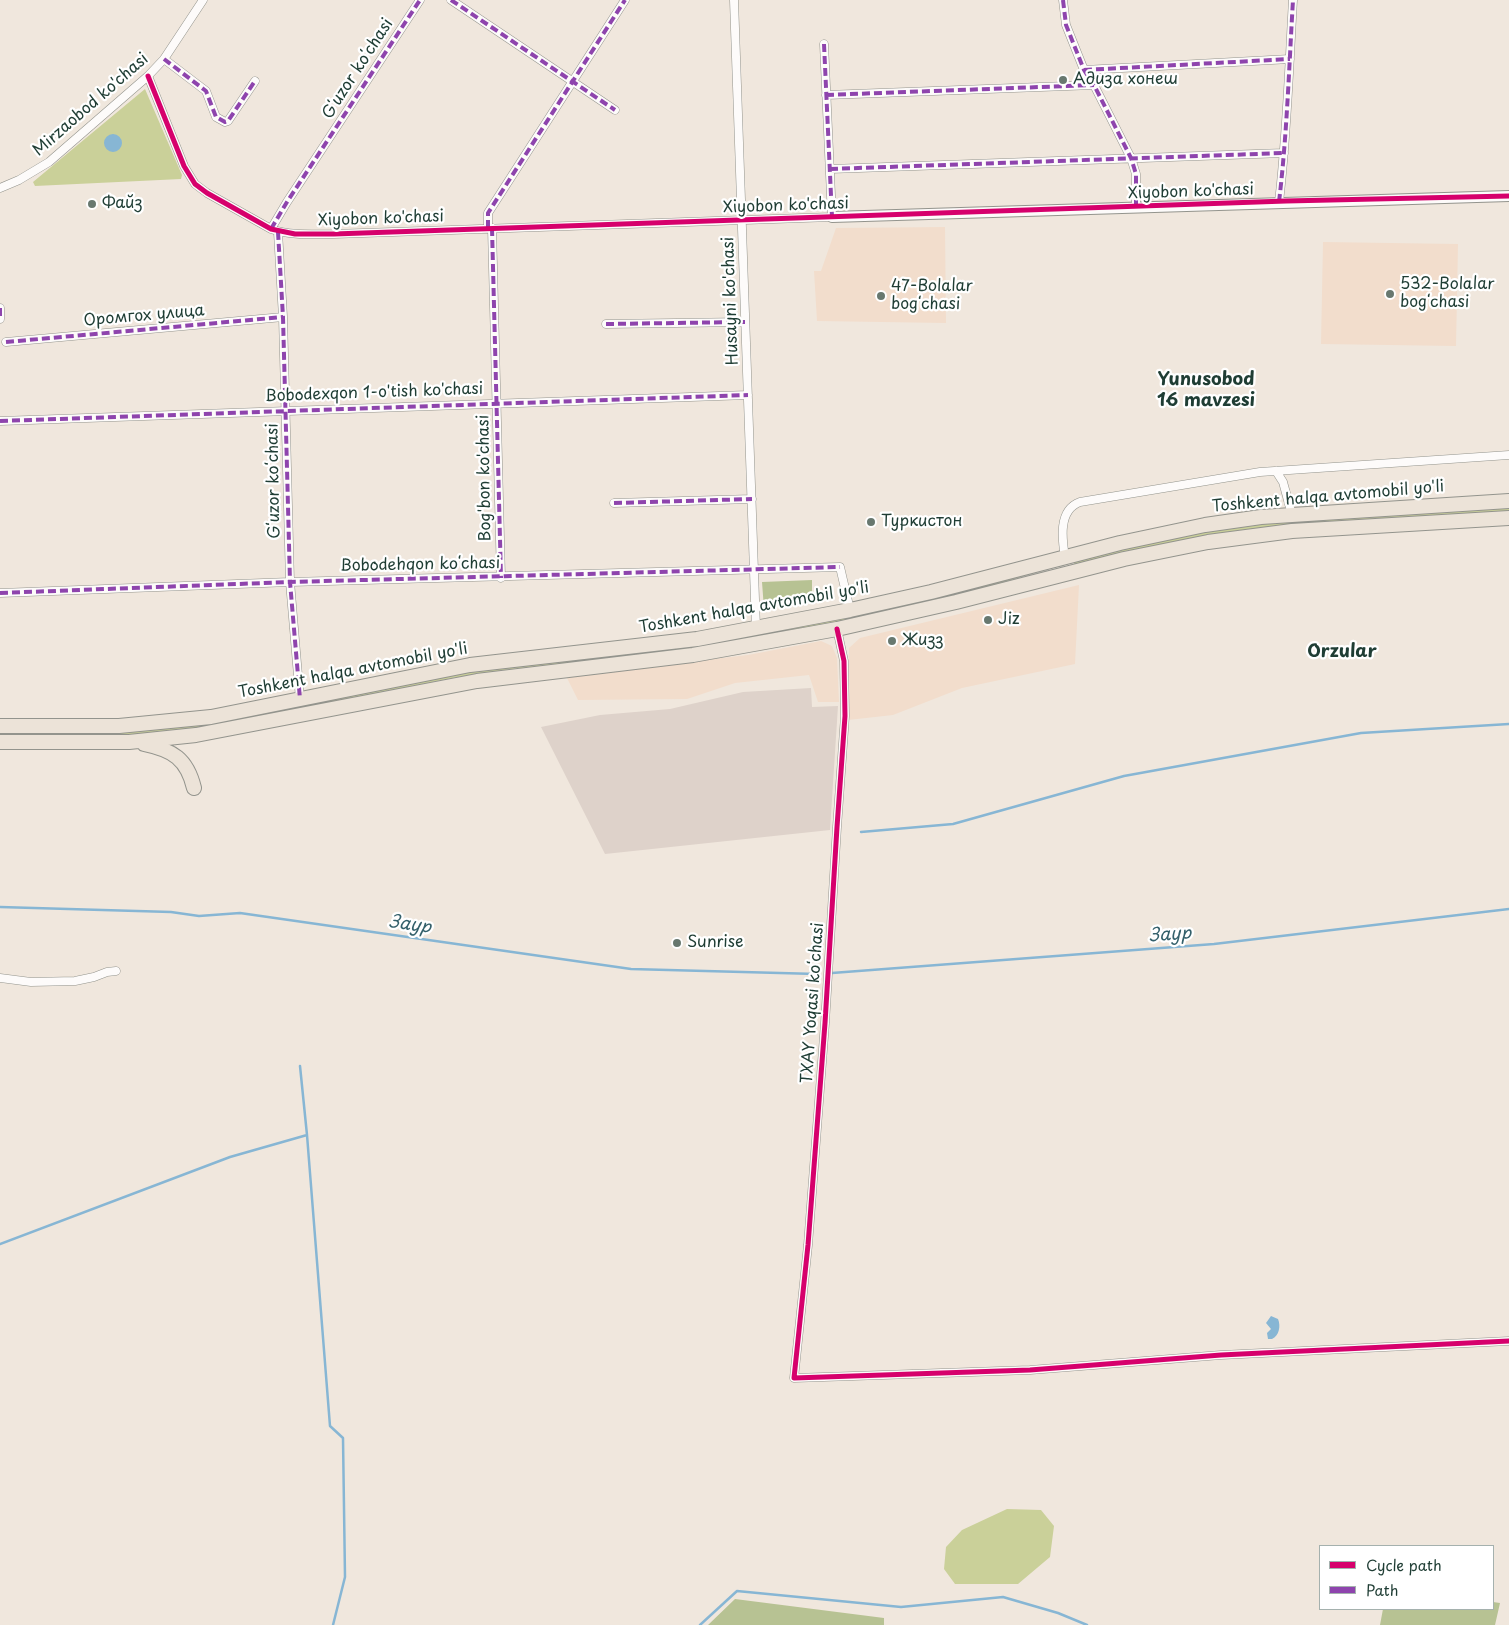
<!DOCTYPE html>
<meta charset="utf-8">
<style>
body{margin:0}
#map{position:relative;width:1509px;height:1625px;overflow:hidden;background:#f0e7dd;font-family:"Playpen Sans",sans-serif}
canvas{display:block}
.legend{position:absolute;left:1319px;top:1545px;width:175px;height:65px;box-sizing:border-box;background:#fff;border:1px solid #a5b1ae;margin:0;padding:6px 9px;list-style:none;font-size:15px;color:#1f3d34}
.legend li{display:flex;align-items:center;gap:10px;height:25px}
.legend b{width:25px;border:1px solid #a5b1ae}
</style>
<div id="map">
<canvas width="1509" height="1625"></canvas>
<ul class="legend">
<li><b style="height:6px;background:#d6006c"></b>Cycle path</li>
<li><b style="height:6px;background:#8e44ad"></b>Path</li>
</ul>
</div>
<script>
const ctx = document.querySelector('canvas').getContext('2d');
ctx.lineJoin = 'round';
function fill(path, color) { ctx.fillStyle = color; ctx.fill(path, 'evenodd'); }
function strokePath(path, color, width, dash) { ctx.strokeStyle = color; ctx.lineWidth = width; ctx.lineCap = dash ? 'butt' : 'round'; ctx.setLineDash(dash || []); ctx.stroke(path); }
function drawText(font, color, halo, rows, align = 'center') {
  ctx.font = font + ' "Playpen Sans",sans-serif'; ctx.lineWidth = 4.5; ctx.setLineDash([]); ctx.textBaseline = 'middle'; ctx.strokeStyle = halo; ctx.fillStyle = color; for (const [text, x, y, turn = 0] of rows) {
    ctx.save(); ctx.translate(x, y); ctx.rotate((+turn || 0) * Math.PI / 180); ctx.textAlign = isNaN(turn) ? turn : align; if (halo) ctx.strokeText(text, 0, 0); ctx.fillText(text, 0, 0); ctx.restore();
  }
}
fill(new Path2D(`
 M945 227 946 323 817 321 814 271H821L836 228Z
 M1323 242 1458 244 1456 346 1321 344Z
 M1079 585 1075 664 962 688 893 715 848 720 849 648 860 638Z
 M821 641 832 646 837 658 839 702H818L809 675 735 683 687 699 578 700 566 676 748 655Z`), '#f2ddcc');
fill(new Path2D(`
 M811 688 812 707 838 706 830 830 605 854 541 727 600 715 670 709 743 692Z`), '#ded2ca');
fill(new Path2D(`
 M145 89 182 175 181 179 35 186 33 182Z
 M1509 506V513L1284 527 1075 566 1073 560 1230 526Z
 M1050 565 1051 568C1005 581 959 596 912 607 813 630 712 647 610 658V654Z
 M592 655 593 660 512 669 452 678 191 730 110 738 0 735V729L111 731 451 672Z
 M1007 1509 1041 1510 1054 1526 1050 1557 1018 1584H955L944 1569 946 1547 962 1530Z`), '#cad099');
fill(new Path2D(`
 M812 580V598L764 609 762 582Z
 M735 1599 884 1618V1625H708Z
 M1493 1602 1500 1603 1495 1625H1380L1383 1609H1493Z`), '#b7c293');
fill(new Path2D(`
 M104 143a9 9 0 1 1 18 0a9 9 0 1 1-18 0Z
 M1271 1316 1278 1319C1281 1326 1279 1336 1272 1339H1268L1267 1333 1271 1329 1266 1323Z`), '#87b6d4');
strokePath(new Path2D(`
 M861 832 953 824 1124 776 1361 733 1509 724
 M0 907 171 912 199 916 240 913 631 969 817 974
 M832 973 1214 944 1509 909
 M300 1066 307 1135 330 1426 343 1438 345 1577 333 1625
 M0 1244 230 1157 307 1135
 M700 1625 737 1591 901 1607 1003 1597 1058 1613 1087 1625`), '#87b6d4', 2.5);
const minor = new Path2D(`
 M451 0 615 110
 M734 0 756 628
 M1063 0 1066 25 1084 70 1094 85 1131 158 1136 174V207
 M164 59 206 91 216 117 225 122 228 121 255 81
 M1084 70 1290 59
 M148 76 184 166 195 184 207 193 271 229C291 236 313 234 334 234L832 217 824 44
 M826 95 1094 85
 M830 169 1284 153
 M0 188 19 180 49 162 148 76 164 59 203 0
 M1279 202C1287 135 1289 67 1293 0
 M488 228V213L625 0
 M492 228 501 578
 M271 229 287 202 420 0
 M278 232 283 317 290 582 300 699
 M0 308V319
 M606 324 745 322
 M6 342 283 317
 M0 421 748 395
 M1276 471 1283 482 1292 515
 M614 503 752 499
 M1065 557C1062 539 1058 510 1080 502L1260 472 1509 455
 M0 593 290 582 840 567 850 610
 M837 629 844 661 845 716 837 827 825 1023 808 1245 794 1378 1030 1370 1221 1355 1509 1341
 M0 978 31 982 75 981 94 977 107 972 116 971`);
const tertiary = new Path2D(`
 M832 217 1509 196`);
const trunk = new Path2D(`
 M0 726H119L211 717 470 665 697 639 850 610 931 592 1120 543 1205 525 1261 517 1509 501
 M0 742H129L196 735 477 681 693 655 837 629 956 602 1124 559 1208 542 1292 531 1509 518
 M144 744C173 750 187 759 194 788`);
strokePath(minor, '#93948d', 9);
strokePath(tertiary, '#93948d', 12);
strokePath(trunk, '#93948d', 16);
strokePath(minor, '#fdfbfa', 8);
strokePath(tertiary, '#fdfbfa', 10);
strokePath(trunk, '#ece3d8', 14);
strokePath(new Path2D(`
 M451 0 615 110
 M1063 0 1066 25 1084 70 1094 85 1131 158 1136 174V207
 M824 44 832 217
 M164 59 206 91 216 117 225 122 228 121 255 81
 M1084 70 1290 59
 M826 95 1094 85
 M830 169 1284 153
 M1279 202C1287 135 1289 67 1293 0
 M488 228V213L625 0
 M492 228 501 578
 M271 229 287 202 420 0
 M278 232 283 317 290 582 300 699
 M0 308V319
 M606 324 745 322
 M6 342 283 317
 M0 421 748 395
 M614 503 752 499
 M0 593 290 582 840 567`), '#8e44ad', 4, [8, 4]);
strokePath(new Path2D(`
 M148 76 184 166 195 184 207 193 271 229 295 234H334L1286 201 1509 196
 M837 629 844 661 845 716 837 827 825 1023 808 1245 794 1378 1030 1370 1221 1355 1509 1341`), '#d6006c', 5);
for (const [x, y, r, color] of [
 [1063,80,5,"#68786f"],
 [92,204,5,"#68786f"],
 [1390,294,5,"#68786f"],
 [881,296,5,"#68786f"],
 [871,522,5,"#68786f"],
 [988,620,5,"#68786f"],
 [892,641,5,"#68786f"],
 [677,943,5,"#68786f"]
]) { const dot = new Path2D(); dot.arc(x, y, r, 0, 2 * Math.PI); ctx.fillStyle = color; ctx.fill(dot); strokePath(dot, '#fff', 2); }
drawText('16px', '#1f3d34', '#fff', [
 ["Gʻuzor koʻchasi",358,69,-57],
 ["Mirzaobod ko'chasi",91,105,-41],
 ["Xiyobon ko'chasi",1191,192,-2],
 ["Xiyobon ko'chasi",786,206,-2],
 ["Xiyobon ko'chasi",381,219,-2],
 ["Husayni ko'chasi",731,301,-92],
 ["Оромгох улица",144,316,-5],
 ["Bobodexqon 1-o'tish ko'chasi",374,393,-2],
 ["Bog'bon ko'chasi",485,478,-91],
 ["Gʻuzor koʻchasi",274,481,-91],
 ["Toshkent halqa avtomobil yo'li",1328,497,-5],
 ["Bobodehqon koʻchasi",420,565,-1],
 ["Toshkent halqa avtomobil yo'li",754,608,-10],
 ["Toshkent halqa avtomobil yo'li",353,671,-11],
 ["TXAY Yoqasi koʻchasi",813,1003,-86]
]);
drawText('16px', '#1f3d34', '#fff', [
 ["Адиза хонеш",1073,80],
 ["Файз",102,204],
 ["532-Bolalar",1400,285],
 ["bogʻchasi",1400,303],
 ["47-Bolalar",891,287],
 ["bogʻchasi",891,305],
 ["Туркистон",881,522],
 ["Jiz",998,620],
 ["Жизз",902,641],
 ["Sunrise",687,943]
], 'left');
drawText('bold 18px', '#1f3d34', '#fff', [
 ["Yunusobod",1206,380],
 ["16 mavzesi",1206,401],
 ["Orzular",1342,652]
]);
drawText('italic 18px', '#34606b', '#fff', [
 ["Заур",410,925,8],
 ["Заур",1170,935,-4]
]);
</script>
